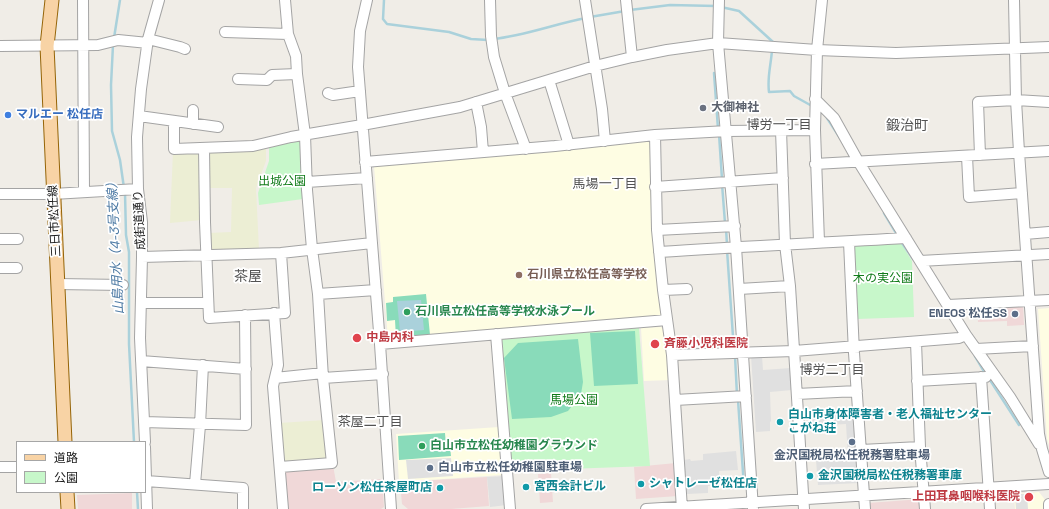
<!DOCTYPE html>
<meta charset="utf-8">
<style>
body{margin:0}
#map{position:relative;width:1049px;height:509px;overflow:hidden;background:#f0ede7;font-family:"Space Grotesk","Noto Sans JP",sans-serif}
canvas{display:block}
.legend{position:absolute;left:16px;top:441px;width:130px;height:52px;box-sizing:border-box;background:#fff;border:1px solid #a6a6a6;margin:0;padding:5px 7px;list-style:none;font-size:12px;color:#202020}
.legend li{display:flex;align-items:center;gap:8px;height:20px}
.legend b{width:20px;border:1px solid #a6a6a6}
</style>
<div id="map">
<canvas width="1049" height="509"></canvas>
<ul class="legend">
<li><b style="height:5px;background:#f8d3a5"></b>道路</li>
<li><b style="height:11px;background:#c7f7ca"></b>公園</li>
</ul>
</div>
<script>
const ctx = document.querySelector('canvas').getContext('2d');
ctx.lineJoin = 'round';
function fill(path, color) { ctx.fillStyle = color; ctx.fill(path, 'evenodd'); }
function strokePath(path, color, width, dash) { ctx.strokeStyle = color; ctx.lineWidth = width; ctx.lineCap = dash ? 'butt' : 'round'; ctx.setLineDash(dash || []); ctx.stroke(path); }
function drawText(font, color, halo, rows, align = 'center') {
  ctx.font = font + ' "Space Grotesk","Noto Sans JP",sans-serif'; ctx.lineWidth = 3.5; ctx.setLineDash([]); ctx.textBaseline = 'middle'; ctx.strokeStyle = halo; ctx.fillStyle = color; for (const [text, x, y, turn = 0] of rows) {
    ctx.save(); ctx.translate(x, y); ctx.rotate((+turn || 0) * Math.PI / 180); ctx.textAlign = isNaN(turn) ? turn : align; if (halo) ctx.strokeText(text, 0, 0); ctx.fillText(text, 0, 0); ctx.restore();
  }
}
fill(new Path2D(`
 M1023 303 1024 325 1007 326V321L978 322 977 306Z
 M676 463 678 496 636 499 634 467Z
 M333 465 336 482 382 479 384 507 381 509H288L285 469Z
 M551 473 553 502 540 503 538 474Z
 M487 477 489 506 451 509H408L402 504 400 482Z
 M132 493V509H78L77 495Z
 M922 499V509H868V503Z`), '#f0d8d8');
fill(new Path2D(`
 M647 140 651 144 652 233 661 317 388 339 374 166Z
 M1049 308V445L1047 439 1038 309Z
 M661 327 667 334 671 380 644 381 641 328Z
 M499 427 502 475 399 482 396 434Z
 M1039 492 1046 501 1047 509H1015L1014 494Z`), '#fefde3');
fill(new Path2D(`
 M266 149V161L256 188 259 250 209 252 208 233 231 232 232 188H208V151Z
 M202 150V220L170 223 173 151Z
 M325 420 327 461 283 463 279 423Z`), '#eceed4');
fill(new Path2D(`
 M300 136 303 199 259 205 258 193 269 161V142Z
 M901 243 912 261 914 317 857 319 851 250 854 246Z
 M639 328 650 466 512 471 500 338Z`), '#c7f7ca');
fill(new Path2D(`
 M426 294 430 335 396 338 395 320 387 321 386 303 393 302V297Z
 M635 331 638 384 594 386 590 333Z
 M578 339 583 382 581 394 568 411 551 417 512 419 504 358 518 343Z
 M445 433 446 446H450L451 456 399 460 398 436Z`), '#89dbba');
fill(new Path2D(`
 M751 356H762L763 370 791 368 792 390 770 392 771 421 770 422V431L756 432Z
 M855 409 859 483 818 485 816 460 848 458 846 424 811 426 810 412Z
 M736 451 738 470 719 471 720 485 708 486V493L687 494 684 460 690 459 691 461 703 460V454Z
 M451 458 453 476 408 479 406 460Z
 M505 476 507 505 490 507 487 477Z
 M1015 494H1027L1028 509H1016Z`), '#e0e0e0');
fill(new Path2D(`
 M421 300 424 330 400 332 397 301Z`), '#aad1db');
strokePath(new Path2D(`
 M384 0 383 19 387 24 449 32 471 39 488 40
 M721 7 739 11 773 42V45
 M630 10 670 5 716 6
 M590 17 625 11
 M114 38 120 0
 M493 39C524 36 554 24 586 18
 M113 45 111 85 112 131 120 160 124 188
 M772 50C771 65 767 77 769 92L790 91 794 96 812 106
 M714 73 718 129
 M827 118 840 138
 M719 134 722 179
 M722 184 725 223
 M125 193 126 235 129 252V344L134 442
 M884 213 896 233
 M726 228 727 245
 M902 243 913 259
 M727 250 734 351
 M735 356 737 395
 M975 356 986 375
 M990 380 1019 425
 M738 400 744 487
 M137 492 138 509`), '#aad1db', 2.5);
const minor = new Path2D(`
 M83 0 84 192
 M367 0 360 31 358 67 380 344 391 509
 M490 0 491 36 494 57 505 93 526 149
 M585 0 602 109 605 141
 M626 0 632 57
 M719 0 718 43 736 247 753 509
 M1014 0 1016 100 1019 152 1039 434 1042 449 1049 472
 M225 32 288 34
 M148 39 180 47 185 49
 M0 46 98 45 118 40 148 43
 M238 79 267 80 272 75 297 74
 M549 80 569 145
 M328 93 333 95 360 91
 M815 99 834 118 858 161 920 261 966 335 1010 397 1039 444
 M476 102 481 127 483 152
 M193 110V124
 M139 116 218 127
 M174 121V149L253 146 291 137 362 125 460 107 595 66 632 57 667 50 718 43 817 50 896 53 1049 47
 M781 130 785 244 790 286 804 509
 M655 135 657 230 663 290 672 355 682 509
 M204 148 205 222 209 318 285 313 281 253
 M980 155 978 102 1016 100 1049 102
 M967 156 969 197 1022 193
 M365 162 555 146 655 135 727 131 815 130
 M815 164 1049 151
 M307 182 367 178
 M655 187 783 178
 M0 194H53L138 189
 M657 230 735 226
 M1025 234 1049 232
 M0 239H18
 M819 242 815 130 817 50 822 0
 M849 242 854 353 865 509
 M659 252C742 246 824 243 906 238
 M142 257 281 253 372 243
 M920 261 1049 254
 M0 268H17
 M57 284 123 285
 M739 289 790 286
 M663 290 687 289
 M318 294 376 290
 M141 303H208
 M948 305 1049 300
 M274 313 278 365 273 386 283 509
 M496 334 510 509
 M916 342 920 447 925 509
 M380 344 667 320
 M976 349 1033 346
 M672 355 794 351 959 338 966 335
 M141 361 246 369
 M981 377 990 509
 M275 378 323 373
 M323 378 383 374
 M917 381 986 377
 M797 394 857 391
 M675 400 746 396
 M144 422 246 425 245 315
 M145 442 140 338 142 257V222L138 189 137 137 141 89 148 39 159 0
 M145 447 147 509
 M861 450 920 447
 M0 467H17
 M280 467 332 463 323 378 318 294 312 249 307 190 305 135 297 74 296 56 288 34 285 0
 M146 481 243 488V509
 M195 484 200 425 203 365
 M646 509 1049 484
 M1049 509V504`);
const major = new Path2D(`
 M52 0 47 46 65 442
 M67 492 68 509`);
strokePath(minor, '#a4a4a4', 12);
strokePath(major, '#956407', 15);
strokePath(minor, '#fff', 10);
strokePath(major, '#f8d3a5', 13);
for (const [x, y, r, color] of [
 [703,108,4,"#6b7280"],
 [8,115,4,"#3f7fe0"],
 [519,275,4,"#8d6e63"],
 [407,312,4,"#2e9e5b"],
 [1015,314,4,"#5c6f8a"],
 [357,338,5,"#e0444e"],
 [655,344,5,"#e0444e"],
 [780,422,4,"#0f9aa8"],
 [852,442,4,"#5c6f8a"],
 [422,446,4,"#2e9e5b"],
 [430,468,4,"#5c6f8a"],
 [810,476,4,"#0f9aa8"],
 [641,484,4,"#0f9aa8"],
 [526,487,4,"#0f9aa8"],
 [440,488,4,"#0f9aa8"],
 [1029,497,5,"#e0444e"]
]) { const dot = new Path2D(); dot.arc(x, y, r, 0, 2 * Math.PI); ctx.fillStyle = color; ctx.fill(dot); strokePath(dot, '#fff', 1.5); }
drawText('bold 12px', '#5b616d', '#fff', [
 ["大御神社",711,108]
], 'left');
drawText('bold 12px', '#366cbe', '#fff', [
 ["マルエー 松任店",16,115]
], 'left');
drawText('12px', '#117b19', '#fff', [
 ["出城公園",282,182],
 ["木の実公園",883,279],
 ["馬場公園",574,401]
]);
drawText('12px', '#202020', '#fff', [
 ["成街道通り",140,220,-93],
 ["三日市松任線",55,221,-93]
]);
drawText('bold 12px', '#785e54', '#fff', [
 ["石川県立松任高等学校",527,275]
], 'left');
drawText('bold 12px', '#27864d', '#fff', [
 ["石川県立松任高等学校水泳プール",415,312],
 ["白山市立松任幼稚園グラウンド",430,446]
], 'left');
drawText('bold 12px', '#4e5e75', '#fff', [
 ["ENEOS 松任SS",1007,314],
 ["金沢国税局松任税務署駐車場",852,456,"center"],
 ["白山市立松任幼稚園駐車場",438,468,"left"]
], 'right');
drawText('bold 12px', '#be3a42', '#fff', [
 ["中島内科",366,338],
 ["斉藤小児科医院",664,344],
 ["上田耳鼻咽喉科医院",1020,497,"right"]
], 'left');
drawText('bold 12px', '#0d838f', '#fff', [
 ["白山市身体障害者・老人福祉センター",788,415],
 ["こがね荘",788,429],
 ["金沢国税局松任税務署車庫",818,476],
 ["シャトレーゼ松任店",649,484],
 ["宮西会計ビル",534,487],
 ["ローソン松任茶屋町店",432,488,"right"]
], 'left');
drawText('13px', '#535353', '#fff', [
 ["博労一丁目",779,125],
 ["馬場一丁目",605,184],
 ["博労二丁目",832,370],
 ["茶屋二丁目",370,422]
]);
drawText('italic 13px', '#4d7aa4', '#fff', [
 ["山島用水（4-3号支線）",116,245,-93]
]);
drawText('14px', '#535353', '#fff', [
 ["鍛治町",907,126],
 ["茶屋",248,277]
]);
</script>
